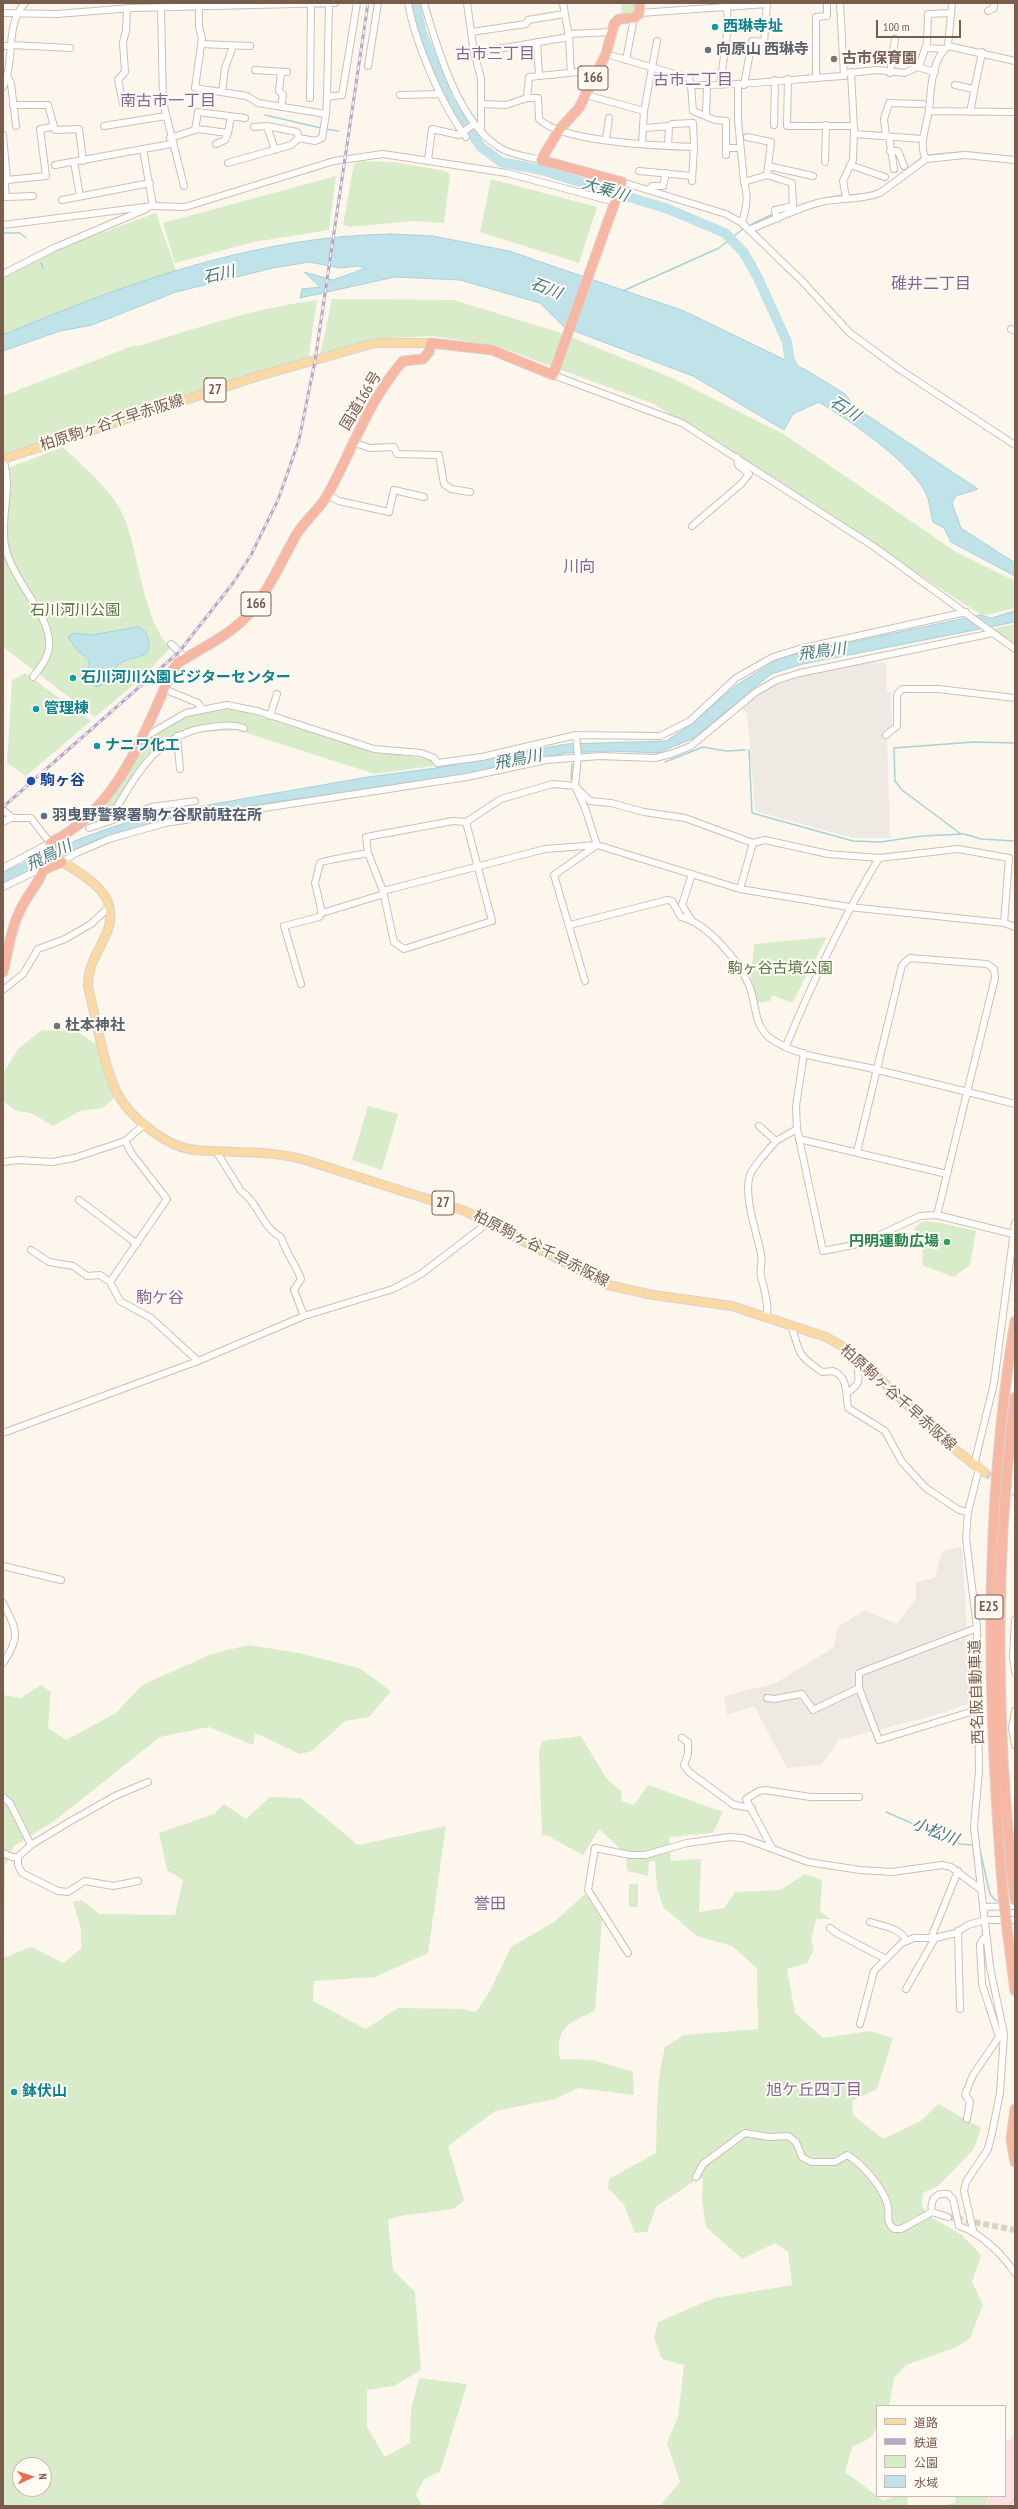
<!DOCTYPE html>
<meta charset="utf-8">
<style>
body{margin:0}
#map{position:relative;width:1018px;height:2509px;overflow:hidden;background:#fdf6ec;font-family:"PT Sans Narrow","Noto Sans JP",sans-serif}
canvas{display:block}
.frame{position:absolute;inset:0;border:4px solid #7a5c4d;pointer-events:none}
.legend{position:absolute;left:876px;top:2405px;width:130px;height:92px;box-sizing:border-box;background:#fffaf3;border:1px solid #cabbb1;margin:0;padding:5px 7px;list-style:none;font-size:12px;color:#7a5c4d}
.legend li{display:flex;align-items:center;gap:8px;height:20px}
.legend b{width:20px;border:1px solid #cabbb1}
.north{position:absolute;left:12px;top:2457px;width:40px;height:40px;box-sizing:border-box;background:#fffaf3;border:1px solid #cabbb1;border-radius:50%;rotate:87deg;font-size:11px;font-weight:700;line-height:16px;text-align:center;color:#7a5c4d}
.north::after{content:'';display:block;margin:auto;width:14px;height:18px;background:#e76f51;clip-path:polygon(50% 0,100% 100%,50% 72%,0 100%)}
.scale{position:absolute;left:876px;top:20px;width:85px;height:18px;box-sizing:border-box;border:2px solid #7a5c4d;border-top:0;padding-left:5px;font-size:12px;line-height:14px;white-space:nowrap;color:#7a5c4d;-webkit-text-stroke:3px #fffaf3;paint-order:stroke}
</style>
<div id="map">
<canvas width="1018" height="2509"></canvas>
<div class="frame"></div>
<ul class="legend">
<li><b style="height:5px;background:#fbd9a5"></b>道路</li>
<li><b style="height:5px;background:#b9a8c9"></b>鉄道</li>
<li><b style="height:11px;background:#d8ecc9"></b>公園</li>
<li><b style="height:11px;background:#bfe3e8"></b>水域</li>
</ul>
<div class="north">N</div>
<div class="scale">100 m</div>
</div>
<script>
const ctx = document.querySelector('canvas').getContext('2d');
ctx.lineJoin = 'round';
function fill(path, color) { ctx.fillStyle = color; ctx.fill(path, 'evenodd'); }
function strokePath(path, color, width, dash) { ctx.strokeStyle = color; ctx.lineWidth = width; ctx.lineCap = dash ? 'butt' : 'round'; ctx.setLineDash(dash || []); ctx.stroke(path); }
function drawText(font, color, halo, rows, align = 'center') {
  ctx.font = font + ' "PT Sans Narrow","Noto Sans JP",sans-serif'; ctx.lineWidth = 4; ctx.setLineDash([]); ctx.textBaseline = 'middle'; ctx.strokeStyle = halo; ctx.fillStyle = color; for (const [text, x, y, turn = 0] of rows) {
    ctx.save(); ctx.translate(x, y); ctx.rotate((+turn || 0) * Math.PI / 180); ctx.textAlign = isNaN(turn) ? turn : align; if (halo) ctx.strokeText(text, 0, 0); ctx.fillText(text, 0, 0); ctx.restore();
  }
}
fill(new Path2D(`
 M870 662 886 663 887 692H891L892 728 887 729 890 838H852L755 811 747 713 741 707 772 686 799 677Z
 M962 1547 971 1703 936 1715 839 1740 821 1765 787 1768 754 1706 727 1715 724 1696 776 1683 834 1647 838 1627 865 1610 897 1624 916 1599V1582L935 1578 942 1551Z`), '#efe9e4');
fill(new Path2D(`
 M1015 2429V2499L1011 2506H986L990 2496H1005V2441L1012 2439Z`), '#fbdfe3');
fill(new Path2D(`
 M621 3H637V12L634 15 622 17Z
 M363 161 393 162 446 171 450 175 444 223 412 221 349 227 343 225 354 164Z
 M336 176 329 230 254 242 175 263 163 223Z
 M491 179 597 207 579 263 480 232Z
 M156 213 177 273 3 339V278L73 243Z
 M332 299 454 300 561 333 672 378 785 435 956 552 1015 581V608L983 616 654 404 494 345 432 336 374 339 320 355Z
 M317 300 308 360 3 455V396L135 345 139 346C196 328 256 308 317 300Z
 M63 447C86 470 114 490 126 522 139 558 144 621 170 648L142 678 95 717 3 647V470Z
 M1015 624V647L992 629Z
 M25 673 91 721 26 776 7 763 12 680Z
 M228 707 375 752 432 759 433 766 375 774 237 730 192 733 153 753 117 814 87 824 145 741 191 714Z
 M827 937 792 1003 772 995 770 1001 758 1003C747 986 753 963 754 944Z
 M42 1030 76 1031 100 1047 114 1098 103 1108 80 1111 53 1126 31 1113 16 1111 3 1101V1074L18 1049Z
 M368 1106 398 1114 382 1170 352 1160Z
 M923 1221 941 1223 976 1231 970 1265 954 1277 922 1265 923 1254 914 1228Z
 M248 1645 299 1653 359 1668 391 1691 369 1717 345 1721 312 1751 300 1754 255 1733 253 1745 209 1727 160 1737 53 1822 14 1846 5 1867 4 1938 3 1692 4 1695 21 1698 41 1685 51 1692 48 1728 66 1740 116 1713 142 1685 212 1654Z
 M581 1736 606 1778 622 1792 621 1801 634 1805 648 1785 723 1812 713 1833 669 1837 671 1861 701 1859 699 1912 724 1908 735 1892 780 1890 805 1874 822 1880 820 1911 831 1919H816L811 1941 814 1949 807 1963 787 1969 795 2013 823 2038 870 2031 893 2038 877 2089 852 2101 853 2115 883 2139 921 2121 938 2104 981 2128 974 2149 938 2186 923 2193 922 2206 931 2217 962 2235 981 2255 972 2282 983 2305 970 2338 957 2347 906 2365 894 2378 889 2406H877C877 2433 878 2436 852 2447L845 2472 884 2501 894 2496H908L907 2506H660L680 2482 667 2443 678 2417 684 2365 662 2359 654 2338 658 2322 714 2298 792 2285 788 2252 775 2243 742 2259 706 2227 702 2200 703 2178 694 2181 656 2207 647 2232 635 2233 624 2205 608 2188 609 2179 656 2153C657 2118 656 2081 665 2047L684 2035 758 2029 757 1968 732 1946 697 1936 663 1907 657 1888 655 1861H649L648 1876 627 1871 626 1854 599 1829 583 1855 546 1835 542 1836 539 1752 542 1741Z
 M270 1797 301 1798 358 1845 446 1826 428 1953 375 1977 314 1981 313 2001 366 2029 398 2008 462 2009 476 2012 490 1991 511 1947 554 1922 585 1894 602 1920 595 2011C570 2022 554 2028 560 2059L593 2060 633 2072 634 2095 578 2088 555 2099 495 2111 448 2146 464 2200 454 2209 400 2216 388 2220 393 2270 415 2292 421 2370 394 2386 367 2390V2427L385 2457 410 2443 411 2410 419 2378 467 2384 440 2472 424 2479 416 2495 423 2506H3V1958L31 1947 63 1963 81 1949V1928L73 1902 82 1900 99 1914 175 1915 183 1880 167 1870 159 1833 214 1814 224 1804 246 1819ZM20 2465H44V2489H20Z
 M629 1884H638V1907H629Z
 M956 2496H989L985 2506H940L955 2503Z`), '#d8ecc9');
const water = new Path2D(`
 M391 234 433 236 509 251 684 311 808 371 845 394 855 407 978 489 956 496 952 503 961 528 1015 563V576L951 542 944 528 933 522C931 515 930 506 928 498 915 464 850 421 819 402L793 414 784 430 693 376 564 327 540 303 460 280 395 277 300 298 302 289 320 287 304 272 333 280 366 268 357 266 340 268 309 262 273 268 176 292 92 325 60 331 3 351V335C126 283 256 236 391 234Z
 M1015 611V622L803 664 771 674 694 738 658 753 610 751 565 753 470 774 179 816 96 840 3 884V873C55 848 106 826 162 813L368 777 436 768 567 744 666 741 693 723 735 686 782 657 980 615 991 618Z
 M139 627C149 632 152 645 146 654 138 658 129 658 122 662 114 667 108 678 102 685L96 687 94 685V676L89 672V660L77 650 68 637 73 633 90 635Z`);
fill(water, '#bfe3e8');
strokePath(water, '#a5d3da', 1);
strokePath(new Path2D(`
 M265 115 321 128
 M325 129 339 131
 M967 152 1015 157
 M927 155 963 152
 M905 171 924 156
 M848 195 864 194
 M824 198 844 195
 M748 226 773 214
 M3 233H20L26 238
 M41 263 43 268
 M623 291 719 248 744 228
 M749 750 752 813 853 841 880 842 922 836 964 834 981 839 1015 841
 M665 762 703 747 726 751 745 750
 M571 779 572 764
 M961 834 902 790 895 781 894 748 974 742 1015 743
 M886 1812 960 1844 973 1845
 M979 1846 990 1894 995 1900 1000 1901`), '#a5d3da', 1.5);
strokePath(new Path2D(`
 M415 3 422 33 449 100 481 147 501 162 541 170 668 209 725 233 744 253 758 278 787 342 789 357 797 375`), '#bfe3e8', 10);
strokePath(new Path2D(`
 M948 2217 1015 2230`), '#dcd0c4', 6, [6, 3]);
strokePath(new Path2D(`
 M984 1472 1015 1493`), '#dcd0c4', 8, [8, 4]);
const minor = new Path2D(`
 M408 3C415 42 442 106 466 137
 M424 3C437 48 459 125 502 149 513 155 528 157 541 160
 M467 3 474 53 481 78V132
 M952 3 948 46 1015 61
 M161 7 163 102 184 186
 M199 7V27L202 38 195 88 247 96 258 103 326 114
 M988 11 994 8V3
 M3 13 57 14 132 8 335 3
 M640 13 767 4 764 42 752 41 744 85
 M471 32 526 24 528 20 564 14
 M568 34 612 32
 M569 37 571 73
 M537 42 539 75
 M201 44 250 46
 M12 45 70 48
 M3 46H11
 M925 48 944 49
 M474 53 569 37 563 3
 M606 54 689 78 691 85C742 86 793 79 844 76L840 3
 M626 60 634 18
 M368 66 378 3
 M919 67 927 43 928 14 950 13
 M255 70 287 72
 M849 73 877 70 905 73 917 67 935 72
 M890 73 895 39
 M8 77 11 84 16 126
 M816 78V17L827 16V3
 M788 79 787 126H854
 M691 85 693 111 715 120 726 121V155
 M720 85 728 27 727 7
 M955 85 974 89
 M738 86V120L744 182C749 196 746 209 742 223
 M3 87C16 60 4 26 25 3
 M222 92 225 68 233 46
 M400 95 440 94
 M586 95 644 111
 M327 97 329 3
 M310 98 311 4
 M527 98 529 77 578 72 593 78
 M123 104 118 80 125 72 123 42 126 31 127 8
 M481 104 506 105 527 98H538L539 119C561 142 660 146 694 147L692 181
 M13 105H48L55 130 79 129 83 161
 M281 107 283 95 279 91 281 72
 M929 111 1015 112
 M970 112 982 52
 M706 116 707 85
 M774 125 775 80
 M104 126 166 116
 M267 126 275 150
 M254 127 267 126 297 132 299 138
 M645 128 669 126
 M195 130 198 112 245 118
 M854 134 923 139
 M3 135 7 180 3 185
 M886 136 884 119 889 103 923 104
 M889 136 894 169
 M747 137 771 142 767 175
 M170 138 198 129 228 133 231 116
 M606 139 609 118
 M642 143 644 111 657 41
 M216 144 225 140 228 133
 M668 146 669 126 672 124 693 123 694 145
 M726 148H740
 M143 149 153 206
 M890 151H898L904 166
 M926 159C918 145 927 125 929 110 931 90 931 60 948 46
 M428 160 432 129 459 135 474 124
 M74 162 80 196
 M825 162 826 125
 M228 163 291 145 299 138 315 141 322 138 326 114 327 97 342 95 357 3
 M55 165 171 144
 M850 165 885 177
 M768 166 813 176
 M639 171 692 176
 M7 180 46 176 40 129 52 127
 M622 182 726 214 742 223 802 281 850 333 899 369 1015 445
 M744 182 767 175 792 183 793 206 775 210 777 219
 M5 185 6 197 33 196
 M648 190 652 186H663L666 173
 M846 197 843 181 853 160 854 129 851 72
 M62 200 150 183
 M3 225 153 206 185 207 334 161 383 154 507 173 615 202
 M751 229C774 220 797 208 821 202 840 198 862 200 880 193L926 159 965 155 1015 160
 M3 274 54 248 146 209
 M1011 329 1015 331
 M553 375 682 423 873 546 1015 649
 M352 442 370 448 394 447 397 454 439 455 444 484 451 489 470 492
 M3 459C13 490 0 513 5 546 12 579 46 611 49 639 51 655 42 665 33 677
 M327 495 339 501 389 512 394 490 424 497
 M692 526 741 484 749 474 738 465 737 457
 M171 644 186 658
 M164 689 198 703 202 710
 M270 716 277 694
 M576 735 578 757 575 786 585 808 597 845
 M886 735 897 726V695L902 689H938L1015 698
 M177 736 180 769
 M143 738 186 713 227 705 257 711 374 749 421 753 434 758 437 763 482 757 576 735 660 736 690 721 736 678 773 657 799 649 966 612
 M100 805 115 815
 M3 810 13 818H31L50 843 3 868
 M113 814C137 773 159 732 211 727 222 726 232 724 244 728
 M3 822 11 818
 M466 822 492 921 404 949 394 942 383 891 368 853 366 837 453 821 466 822 501 799 553 784 575 786 590 801 611 803 644 812 685 818 753 843 765 840 828 854 879 858 958 849 1009 858 1004 923
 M89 828 152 807 195 801
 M368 853C360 855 324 860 320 863L315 883 322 913 384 894
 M62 862 76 853 109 839 165 823 467 777 546 760 600 756 655 758 671 754 691 746 756 692 777 680 800 673 993 633
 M3 887 36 871 43 870
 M740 889 753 843
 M383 891 545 849 597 845 740 889 849 907 1004 923 1015 927
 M691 919 682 905 692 874
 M570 925 667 900 672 901 681 917C708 923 743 965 751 991 756 1007 755 1027 770 1038 796 1057 835 1060 865 1067 915 1079 965 1091 1015 1104
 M585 981 554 875 597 845
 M301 984 284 926 319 917 322 913
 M3 990 23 974 38 949 65 939 91 924 109 907
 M786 1046C813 981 842 919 879 858
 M804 1053 796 1106 797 1129 823 1251 863 1243 920 1216 937 1215 1013 1234
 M759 1126 776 1141 797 1129
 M799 1139 947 1174
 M216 1151 241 1191C259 1203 262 1228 281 1237 286 1253 295 1263 301 1279L294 1290 304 1316
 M857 1152 902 965 910 958 987 964 994 969 995 978 937 1215
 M3 1162 18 1160 52 1162 74 1158 125 1141 145 1124
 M79 1200 137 1244
 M31 1250 49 1262 73 1266 87 1276 100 1275 110 1282 120 1301 151 1318 198 1361
 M110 1282 167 1199 132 1154 125 1141
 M767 1317C769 1304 764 1289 761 1276 759 1269 763 1262 761 1254 757 1233 743 1196 750 1175 755 1163 768 1151 776 1141
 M791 1325C801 1354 795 1353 822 1372L833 1371C848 1376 846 1395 848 1408L885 1431 902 1462 926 1488 959 1510 968 1512
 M847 1393C867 1379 854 1378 859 1360
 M3 1433 198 1361 304 1316 393 1289 421 1274 489 1222
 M974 1465 994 1383 1015 1223
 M3 1566 61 1580
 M3 1603C17 1630 21 1637 3 1663
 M1015 1620 1013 1657 1015 1672
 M977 1628 859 1673V1688L879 1740 977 1710
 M767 1698 774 1699 802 1694 813 1710 859 1688
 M1015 1711 1012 1728 1015 1745
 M682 1738 688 1742V1754L684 1765 689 1772 734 1805 752 1808
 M3 1797 10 1803 31 1845
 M772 1848 746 1799 759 1791 765 1790 810 1797H859
 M3 1853 12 1857H18L31 1845 69 1822 115 1796 148 1782
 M18 1857V1865L22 1873 58 1891 68 1892 85 1881 113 1886 138 1881
 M983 1907 1015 1906
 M870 1922C882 1926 902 1928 906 1941
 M830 1928 838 1934 886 1959
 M958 1931 960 2009
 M931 1938 958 1871
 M628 1953 588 1890 595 1848 630 1855H645L687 1843 730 1837 743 1838 808 1862 860 1870 892 1872 942 1865 951 1867 980 1889
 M906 1989 935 1938
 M860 2024 874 1971 902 1943 914 1938H935L956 1933 968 1925 985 1920H1015
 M967 2119 970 2101 965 2095 973 2075 999 2037 982 1984 980 1944 983 1939 987 1938
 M696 2177 703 2164 745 2133 769 2137 788 2136 796 2142 802 2157 811 2162H835L847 2155C862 2163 882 2187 887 2203 891 2213 884 2221 894 2229H901L932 2212
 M932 2212C930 2200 935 2192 948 2194L953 2199 959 2226C981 2233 1002 2254 1015 2273
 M932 2212 948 2217
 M973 2230 964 2191 966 2182 988 2149 992 2133 1000 2093 1004 2034 990 1967 974 1827 979 1771 977 1628 966 1538 968 1512 979 1468
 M1014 2506 1015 2504`);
const major = new Path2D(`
 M3 459 262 375 375 343H431
 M62 862C86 876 120 895 108 929 101 950 87 963 88 987 97 1021 102 1061 117 1093 130 1118 168 1148 196 1150 232 1153 270 1150 305 1160L465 1211 608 1285 653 1295 732 1306 826 1337 849 1350 952 1447 984 1472`);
const highway = new Path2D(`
 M62 862 58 859 50 843C117 810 143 736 172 671L178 663C201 648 227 637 246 617 267 594 280 564 295 537 303 522 318 511 327 496 352 451 368 401 403 361L423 359 429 352 431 343 492 350 553 375 622 182 541 160 559 130 579 108 606 54 614 24 619 19 634 18 640 13 639 3
 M3 972C8 953 10 931 19 913 25 897 38 886 43 870L62 862
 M1015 1397C994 1563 996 1734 1015 1901
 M1003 1894C987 1701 983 1513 1015 1321
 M1008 1937 1015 1991
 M1015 2109 1011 2139 1015 2162`);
strokePath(minor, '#d1beb0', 8);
strokePath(major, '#dad1cd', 10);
strokePath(highway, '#dad1cd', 11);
strokePath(minor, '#fff', 6);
strokePath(major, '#fbd9a5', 8);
strokePath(highway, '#f7b7a3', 9);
const rail = new Path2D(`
 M3 807 179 652 233 583 251 555 278 500 299 440 315 361 368 3`);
strokePath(rail, '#b9a8c9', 3);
strokePath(rail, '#fffaf3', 1.5, [4.5]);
const highwayBridge = new Path2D(`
 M1003 1894 1008 1937`);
strokePath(highwayBridge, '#dad1cd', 11, []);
strokePath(highwayBridge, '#f7b7a3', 9);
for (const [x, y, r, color] of [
 [715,27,4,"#0f9aa8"],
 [708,50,4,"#6b7280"],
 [834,59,4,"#8d6e63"],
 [73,678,4,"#0f9aa8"],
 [36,709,4,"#0f9aa8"],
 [97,746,4,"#0f9aa8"],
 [31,781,5,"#1a4fb4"],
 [44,816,4,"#5c6f8a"],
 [57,1026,4,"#6b7280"],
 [947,1242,4,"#2e9e5b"],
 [14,2092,4,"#0f9aa8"]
]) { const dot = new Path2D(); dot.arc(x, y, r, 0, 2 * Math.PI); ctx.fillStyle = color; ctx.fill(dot); strokePath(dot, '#fffaf3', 1.5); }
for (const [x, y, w] of [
 [593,78,30],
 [215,390,22],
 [256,604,30],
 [443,1203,22],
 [989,1607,28]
]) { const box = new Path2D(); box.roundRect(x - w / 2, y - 12, w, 24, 3); ctx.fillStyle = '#fffaf3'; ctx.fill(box); strokePath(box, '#7a5c4d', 1); }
drawText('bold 14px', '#7a5c4d', null, [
 ["166",593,78],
 ["27",215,390],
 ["166",256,604],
 ["27",443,1203],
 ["E25",989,1607]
]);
drawText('bold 15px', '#0d838f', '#fffaf3', [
 ["西琳寺址",723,27],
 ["石川河川公園ビジターセンター",81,678],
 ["管理棟",44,709],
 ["ナニワ化工",105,746],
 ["鉢伏山",22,2092]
], 'left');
drawText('bold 15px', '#5b616d', '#fffaf3', [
 ["向原山 西琳寺",716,50],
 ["杜本神社",65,1026]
], 'left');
drawText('bold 15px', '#785e54', '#fffaf3', [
 ["古市保育園",842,59]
], 'left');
drawText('15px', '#7a5c4d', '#fffaf3', [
 ["国道166号",361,401,-59],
 ["柏原駒ヶ谷千早赤阪線",112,423,-18],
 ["柏原駒ヶ谷千早赤阪線",541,1249,27],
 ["柏原駒ヶ谷千早赤阪線",898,1398,42],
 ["西名阪自動車道",977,1692,-92]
]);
drawText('15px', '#537a41', '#fffaf3', [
 ["石川河川公園",75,611],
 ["駒ヶ谷古墳公園",780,969]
]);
drawText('bold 15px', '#164399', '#fffaf3', [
 ["駒ヶ谷",40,781]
], 'left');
drawText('bold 15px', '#4e5e75', '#fffaf3', [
 ["羽曳野警察署駒ケ谷駅前駐在所",52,816]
], 'left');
drawText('bold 15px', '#27864d', '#fffaf3', [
 ["円明運動広場",939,1242]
], 'right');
drawText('16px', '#846695', '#fffaf3', [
 ["古市三丁目",495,54],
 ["古市二丁目",693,80],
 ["南古市一丁目",168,101],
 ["碓井二丁目",931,284],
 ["川向",579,567],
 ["駒ケ谷",160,1298],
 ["誉田",490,1904],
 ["旭ケ丘四丁目",814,2090]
]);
drawText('italic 16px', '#437c86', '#fffaf3', [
 ["大乗川",605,190,17],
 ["石川",219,275,-13],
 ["石川",546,289,21],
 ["石川",845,409,33],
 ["飛鳥川",822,652,-7],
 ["飛鳥川",518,760,-11],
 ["飛鳥川",49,856,-26],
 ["小松川",935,1832,22]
]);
</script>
